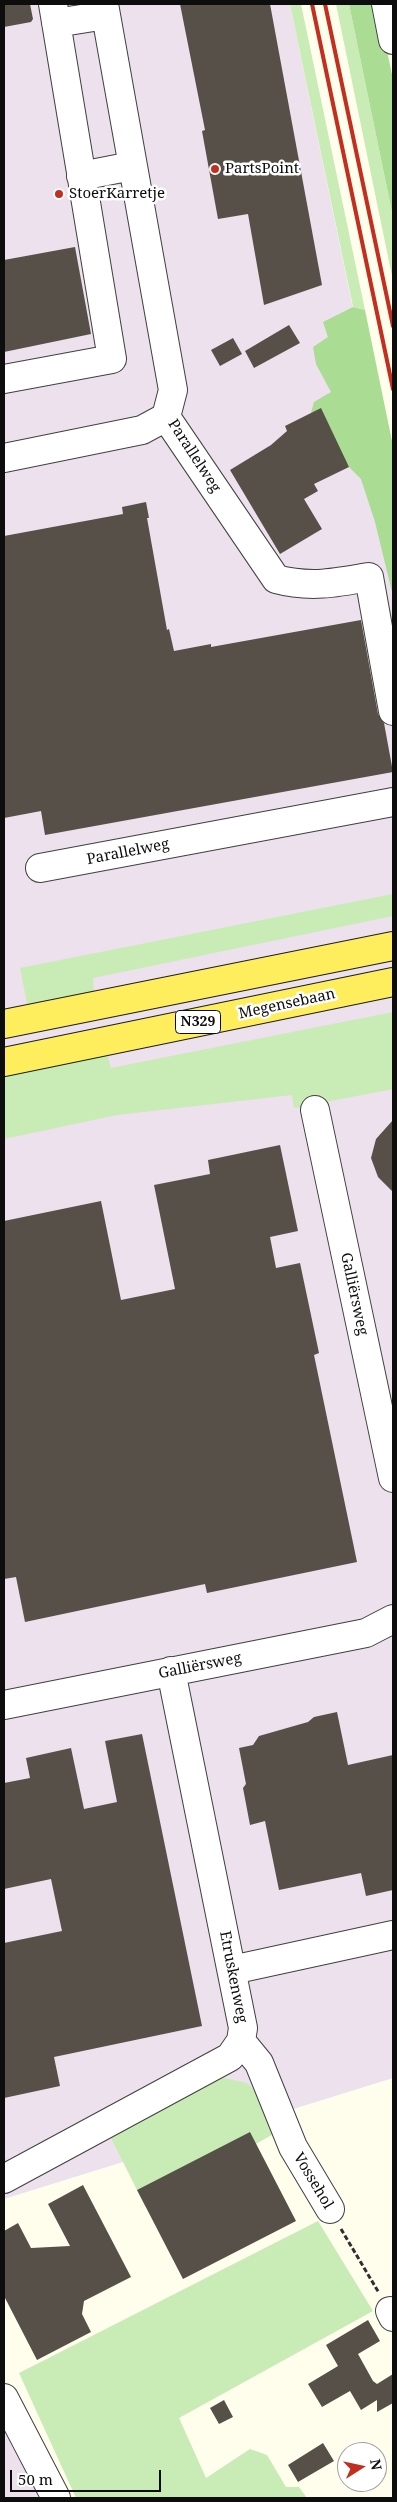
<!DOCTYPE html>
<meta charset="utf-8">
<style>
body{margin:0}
#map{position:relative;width:397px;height:2502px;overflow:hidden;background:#fffeed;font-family:"Noto Serif",serif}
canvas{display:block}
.frame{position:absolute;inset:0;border:5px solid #0d0d0d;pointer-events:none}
.north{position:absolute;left:337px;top:2442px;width:50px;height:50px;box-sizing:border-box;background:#fff;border:1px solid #9e9e9e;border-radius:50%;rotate:80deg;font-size:14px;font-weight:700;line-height:20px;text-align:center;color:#0d0d0d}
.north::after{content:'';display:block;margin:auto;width:18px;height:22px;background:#c32e1f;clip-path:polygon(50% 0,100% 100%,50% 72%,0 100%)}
.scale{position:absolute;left:10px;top:2470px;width:151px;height:22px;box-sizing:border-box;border:2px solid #0d0d0d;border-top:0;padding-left:6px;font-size:15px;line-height:18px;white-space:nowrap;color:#0d0d0d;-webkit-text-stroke:4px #fff;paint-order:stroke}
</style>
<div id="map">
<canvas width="397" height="2502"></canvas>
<div class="frame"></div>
<div class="north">N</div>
<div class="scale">50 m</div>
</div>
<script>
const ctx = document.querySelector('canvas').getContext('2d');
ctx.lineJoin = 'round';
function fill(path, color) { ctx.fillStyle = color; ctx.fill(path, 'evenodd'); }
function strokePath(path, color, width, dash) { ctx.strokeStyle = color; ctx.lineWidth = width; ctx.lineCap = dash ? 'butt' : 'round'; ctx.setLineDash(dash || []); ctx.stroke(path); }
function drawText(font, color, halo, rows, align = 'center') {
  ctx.font = font + ' "Noto Serif",serif'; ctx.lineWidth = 5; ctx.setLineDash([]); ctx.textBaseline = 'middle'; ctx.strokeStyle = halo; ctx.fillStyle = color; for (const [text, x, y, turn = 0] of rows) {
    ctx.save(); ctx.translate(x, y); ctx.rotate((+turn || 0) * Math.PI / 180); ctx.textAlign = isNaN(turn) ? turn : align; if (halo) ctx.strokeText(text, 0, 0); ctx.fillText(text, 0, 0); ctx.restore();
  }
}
fill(new Path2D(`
 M4 4H290L393 503V2078L4 2199Z
 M4 2420 56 2498H4Z`), '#ece1ec');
fill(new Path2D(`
 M290 4H301L365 310 353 307Z
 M336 4H349L393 217V281Z
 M393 894V916L93 978 94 995 28 1008 20 968Z
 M393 1012V1089L294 1108 292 1095 117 1115 4 1139V1071L106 1051 111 1068Z
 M220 2077 247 2083 259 2095 279 2131 145 2206 109 2134Z
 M318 2221 373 2311 179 2418 206 2478 250 2449 267 2455 286 2487H299L307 2498H76L19 2373Z`), '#c9ebb5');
fill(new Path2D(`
 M349 4H377L393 79V217Z
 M353 307 365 310 393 446V596L375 522 361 479 349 467 311 413 314 402 331 392 316 364 313 347 328 337 323 322Z`), '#aadc93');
fill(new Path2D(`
 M4 4H30L33 19 31 22 4 27Z
 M180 4H270L322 285 264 305 248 214 218 219 202 131 205 130Z
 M75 247 91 334 4 352V260Z
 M289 325 300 343 254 368 245 351Z
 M233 338 242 354 220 366 211 350Z
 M321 408 349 467 314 484 318 491 304 499 322 529 280 554 230 470 271 445 287 431 285 426Z
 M146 502 149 518H147L167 630 169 629 174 651 211 644V647L361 620 378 714 384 723 393 772 45 835 41 811 4 818V536L123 514 122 507Z
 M393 1120V1192L378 1177 371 1158 376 1139Z
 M280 1145 298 1231 270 1237 276 1268 300 1263 319 1353 314 1355 357 1562 207 1593 205 1584 25 1622 16 1577 4 1579V1221L101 1201 121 1300 175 1289 154 1185 210 1174 208 1160Z
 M337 1712 348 1765 393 1755V1890L366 1896 361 1873 279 1890 265 1821 250 1825 243 1788 246 1784 239 1748 253 1745 259 1736 308 1722 314 1717Z
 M142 1734 202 2026 54 2057 60 2086 4 2098V1943L62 1931 51 1879 4 1889V1783L30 1778 26 1758 71 1748 84 1809 117 1802 105 1741Z
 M250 2132 296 2221 183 2279 137 2190Z
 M83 2185 131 2277 84 2301 82 2314 91 2332 37 2360 4 2296V2231L18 2223 31 2248 70 2246 48 2204Z
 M368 2320 380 2341 358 2354 373 2381 377 2384 393 2374V2403L377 2412V2400L361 2410 350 2391 322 2407 308 2384 338 2366 326 2345Z
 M224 2400 233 2417 219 2424 210 2408Z
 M323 2443 334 2461 298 2482 288 2465Z`), '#565049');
const minor = new Path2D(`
 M104 4 173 390 166 417 276 579C309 588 336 583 369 577L393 711
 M386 4 393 40
 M56 23 106 15
 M81 176 132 166
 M4 379 112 359 53 4
 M4 458 142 430 166 417
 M40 868 393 802
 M315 1110 393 1478
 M4 1705 366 1633 393 1619
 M232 1970 393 1935
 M241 2041 259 2063 293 2147 330 2209
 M4 2179 230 2057 241 2041 243 2028 171 1671
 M390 2311 393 2317
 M4 2398 56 2498`);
const major = new Path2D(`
 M4 1024 393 946
 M4 1062 393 982`);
strokePath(minor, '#404040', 30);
strokePath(major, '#1e1e1e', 30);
strokePath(new Path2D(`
 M341 2229 379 2293`), '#2f2f2f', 3, [5, 2.5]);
strokePath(minor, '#fff', 28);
strokePath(major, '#feee5e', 28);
strokePath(new Path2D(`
 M312 4 393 389
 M325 4 393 326`), '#c32e1f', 4);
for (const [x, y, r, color] of [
 [215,169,5,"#c32e1f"],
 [59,194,5,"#c32e1f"]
]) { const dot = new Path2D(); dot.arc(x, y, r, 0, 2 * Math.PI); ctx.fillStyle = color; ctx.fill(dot); strokePath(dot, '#fff', 2); }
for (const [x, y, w] of [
 [198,1022,45]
]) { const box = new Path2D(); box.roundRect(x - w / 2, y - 11.5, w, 23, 4); ctx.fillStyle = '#fff'; ctx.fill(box); strokePath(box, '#0d0d0d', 1); }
drawText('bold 14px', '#0d0d0d', null, [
 ["N329",198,1022]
]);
drawText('15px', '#0d0d0d', '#fff', [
 ["PartsPoint",225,169],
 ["StoerKarretje",69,194]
], 'left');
drawText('15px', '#0d0d0d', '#fff', [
 ["Parallelweg",194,456,57],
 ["Parallelweg",128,852,-11],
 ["Megensebaan",287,1004,-12],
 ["Galliërsweg",354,1294,78],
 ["Galliërsweg",200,1666,-11],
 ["Etruskenweg",233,1977,79],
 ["Vossehol",313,2181,59]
]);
</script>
